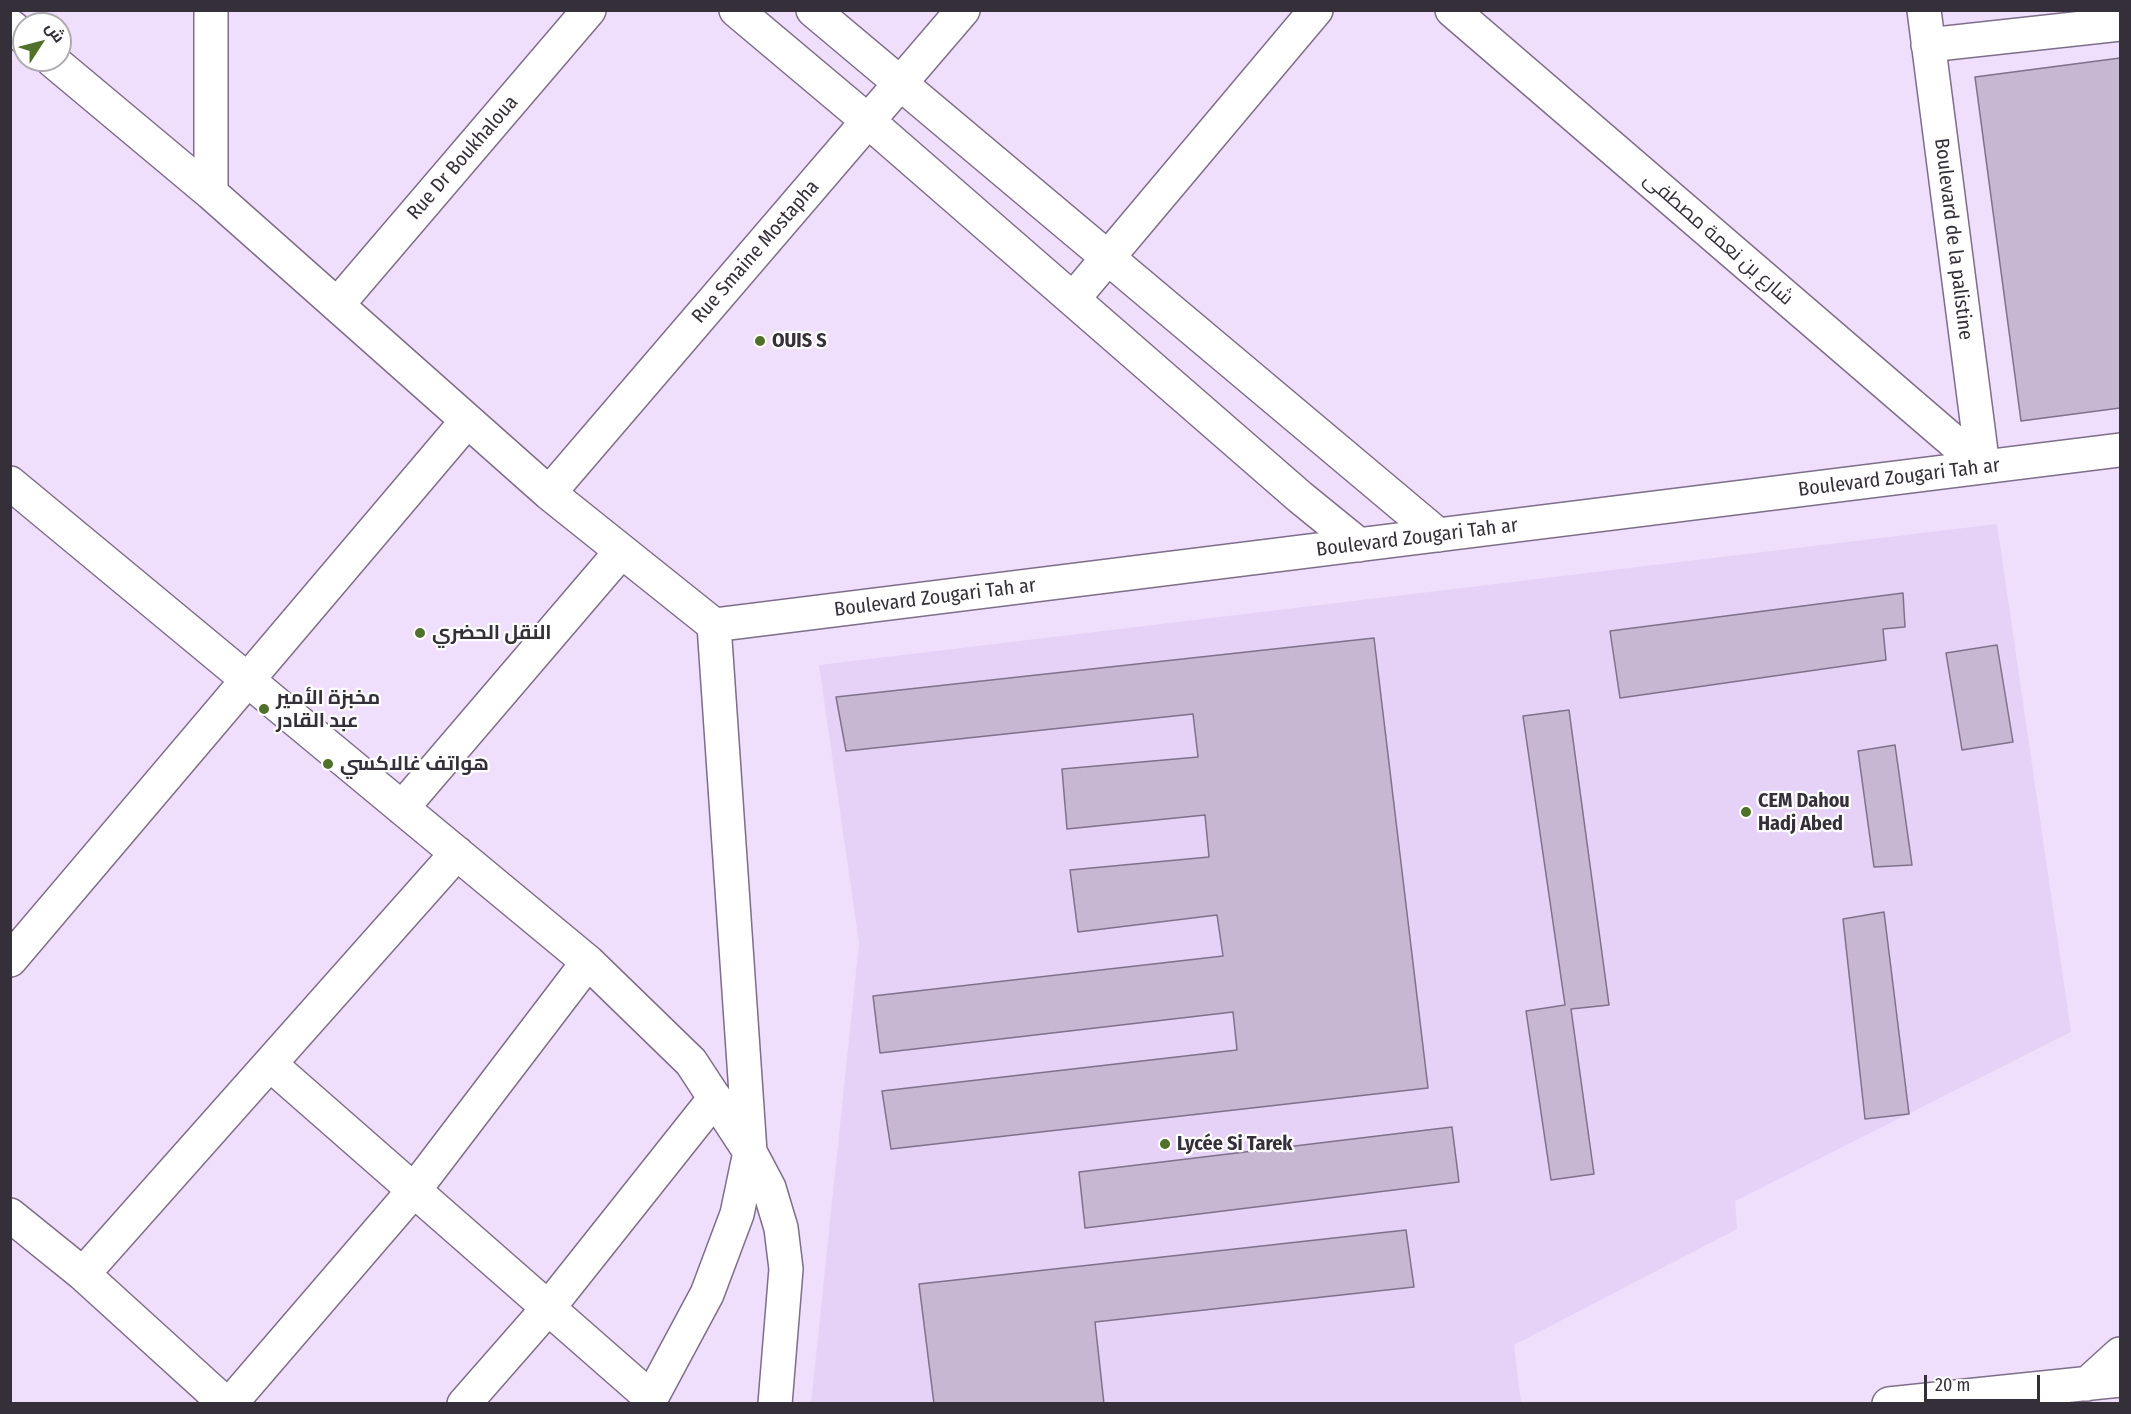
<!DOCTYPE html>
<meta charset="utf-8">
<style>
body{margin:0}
#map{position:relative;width:2131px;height:1414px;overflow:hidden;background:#efdefc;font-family:"Fira Sans Condensed",Cairo,sans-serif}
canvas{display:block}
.frame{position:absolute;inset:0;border:12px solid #352f3a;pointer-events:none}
.north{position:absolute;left:12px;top:12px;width:60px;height:60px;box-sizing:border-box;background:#fff;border:2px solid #aeacb0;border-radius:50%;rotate:54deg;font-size:16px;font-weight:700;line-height:24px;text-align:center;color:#352f3a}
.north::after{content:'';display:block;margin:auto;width:21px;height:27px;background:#4f7129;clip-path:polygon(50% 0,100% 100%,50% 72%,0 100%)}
.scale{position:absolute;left:1924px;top:1375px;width:116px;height:27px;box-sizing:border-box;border:3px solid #352f3a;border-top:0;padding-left:8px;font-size:18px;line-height:21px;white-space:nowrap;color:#352f3a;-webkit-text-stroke:4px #fff;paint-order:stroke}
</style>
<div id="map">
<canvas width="2131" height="1414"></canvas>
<div class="frame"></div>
<div class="north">ش</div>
<div class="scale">20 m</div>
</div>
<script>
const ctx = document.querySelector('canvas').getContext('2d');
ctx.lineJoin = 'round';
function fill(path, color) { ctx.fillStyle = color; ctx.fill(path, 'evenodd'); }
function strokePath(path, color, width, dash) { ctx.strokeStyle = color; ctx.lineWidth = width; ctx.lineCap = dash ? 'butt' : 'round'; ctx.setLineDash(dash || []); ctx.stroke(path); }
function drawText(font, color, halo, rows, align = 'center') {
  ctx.font = font + ' "Fira Sans Condensed",Cairo,sans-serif'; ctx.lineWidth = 4.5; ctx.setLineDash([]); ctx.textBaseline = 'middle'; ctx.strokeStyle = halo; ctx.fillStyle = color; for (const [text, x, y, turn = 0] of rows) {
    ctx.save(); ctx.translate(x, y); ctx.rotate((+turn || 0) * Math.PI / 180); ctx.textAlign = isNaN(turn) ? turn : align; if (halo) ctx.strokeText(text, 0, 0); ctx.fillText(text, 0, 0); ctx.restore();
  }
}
fill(new Path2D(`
 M1997 524 2071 1032 1735 1201 1737 1229 1514 1345 1521 1403 811 1404 859 943 819 665Z`), '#e6d2f6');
const building = new Path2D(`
 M2120 58V408L2021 421 1975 77Z
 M1903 593 1905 627 1883 629 1886 660 1620 698 1610 631Z
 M1374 638 1428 1088 891 1149 882 1091 1237 1050 1233 1012 880 1053 873 996 1223 956 1217 915 1078 932 1070 870 1209 857 1205 815 1067 829 1062 769 1198 757 1193 714 846 751 836 697Z
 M1997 645 2013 742 1962 750 1946 653Z
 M1569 710 1609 1005 1571 1009 1594 1174 1551 1180 1526 1011 1565 1005 1523 716Z
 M1895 745 1912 865 1874 867 1858 751Z
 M1884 912 1909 1114 1865 1119 1843 919Z
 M1452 1127 1459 1182 1085 1228 1079 1172Z
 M1406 1230 1414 1287 1095 1322 1104 1404H934L919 1284Z`);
fill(building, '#c7b7d3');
strokePath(building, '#7f708b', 1.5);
const minor = new Path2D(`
 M211 10V193
 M736 10 868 121 1300 497 1359 545
 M813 10 1438 535
 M1452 10 1983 467
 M1924 10 1983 467
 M10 26 24 37
 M1928 45 2120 24
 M52 60 211 193 549 493 714 625 750 1152 737 1214 707 1294 648 1404
 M1073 299 1316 10
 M337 305 589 10
 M10 483 588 962 691 1062 750 1152 769 1188 781 1228 786 1269 775 1404
 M549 493 963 10
 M714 625 2120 450
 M402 808 620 553
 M10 960 467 421
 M271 1065 651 1398
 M10 1215 83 1274 226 1404
 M83 1274 457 853
 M2087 1384 2120 1354
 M230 1404 415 1189 588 962
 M464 1404 549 1307 715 1098
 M1889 1404 2120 1380`);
strokePath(minor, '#7e6e89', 36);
strokePath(minor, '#fff', 33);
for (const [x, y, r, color] of [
 [760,341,6,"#4f7129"],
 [420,633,6,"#4f7129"],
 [264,709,6,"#4f7129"],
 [328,764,6,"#4f7129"],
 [1746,812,6,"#4f7129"],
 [1165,1144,6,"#4f7129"]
]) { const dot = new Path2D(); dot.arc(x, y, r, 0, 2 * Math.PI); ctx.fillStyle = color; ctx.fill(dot); strokePath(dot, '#fff', 2); }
drawText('20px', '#352f3a', '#fff', [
 ["Rue Dr Boukhaloua",463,158,-49],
 ["شارع بن نعمة مصطفى",1718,239,41],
 ["Boulevard de la palistine",1953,239,83],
 ["Rue Smaine Mostapha",756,252,-49],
 ["Boulevard Zougari Tah ar",1899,478,-7],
 ["Boulevard Zougari Tah ar",1417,538,-7],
 ["Boulevard Zougari Tah ar",935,598,-7]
]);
drawText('bold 20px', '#352f3a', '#fff', [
 ["OUIS S",772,341],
 ["النقل الحضري",432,633],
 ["مخبزة الأمير",276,698],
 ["عبد القادر",276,721],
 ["هواتف غالاكسي",340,764],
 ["CEM Dahou",1758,801],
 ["Hadj Abed",1758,824],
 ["Lycée Si Tarek",1177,1144]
], 'left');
</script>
